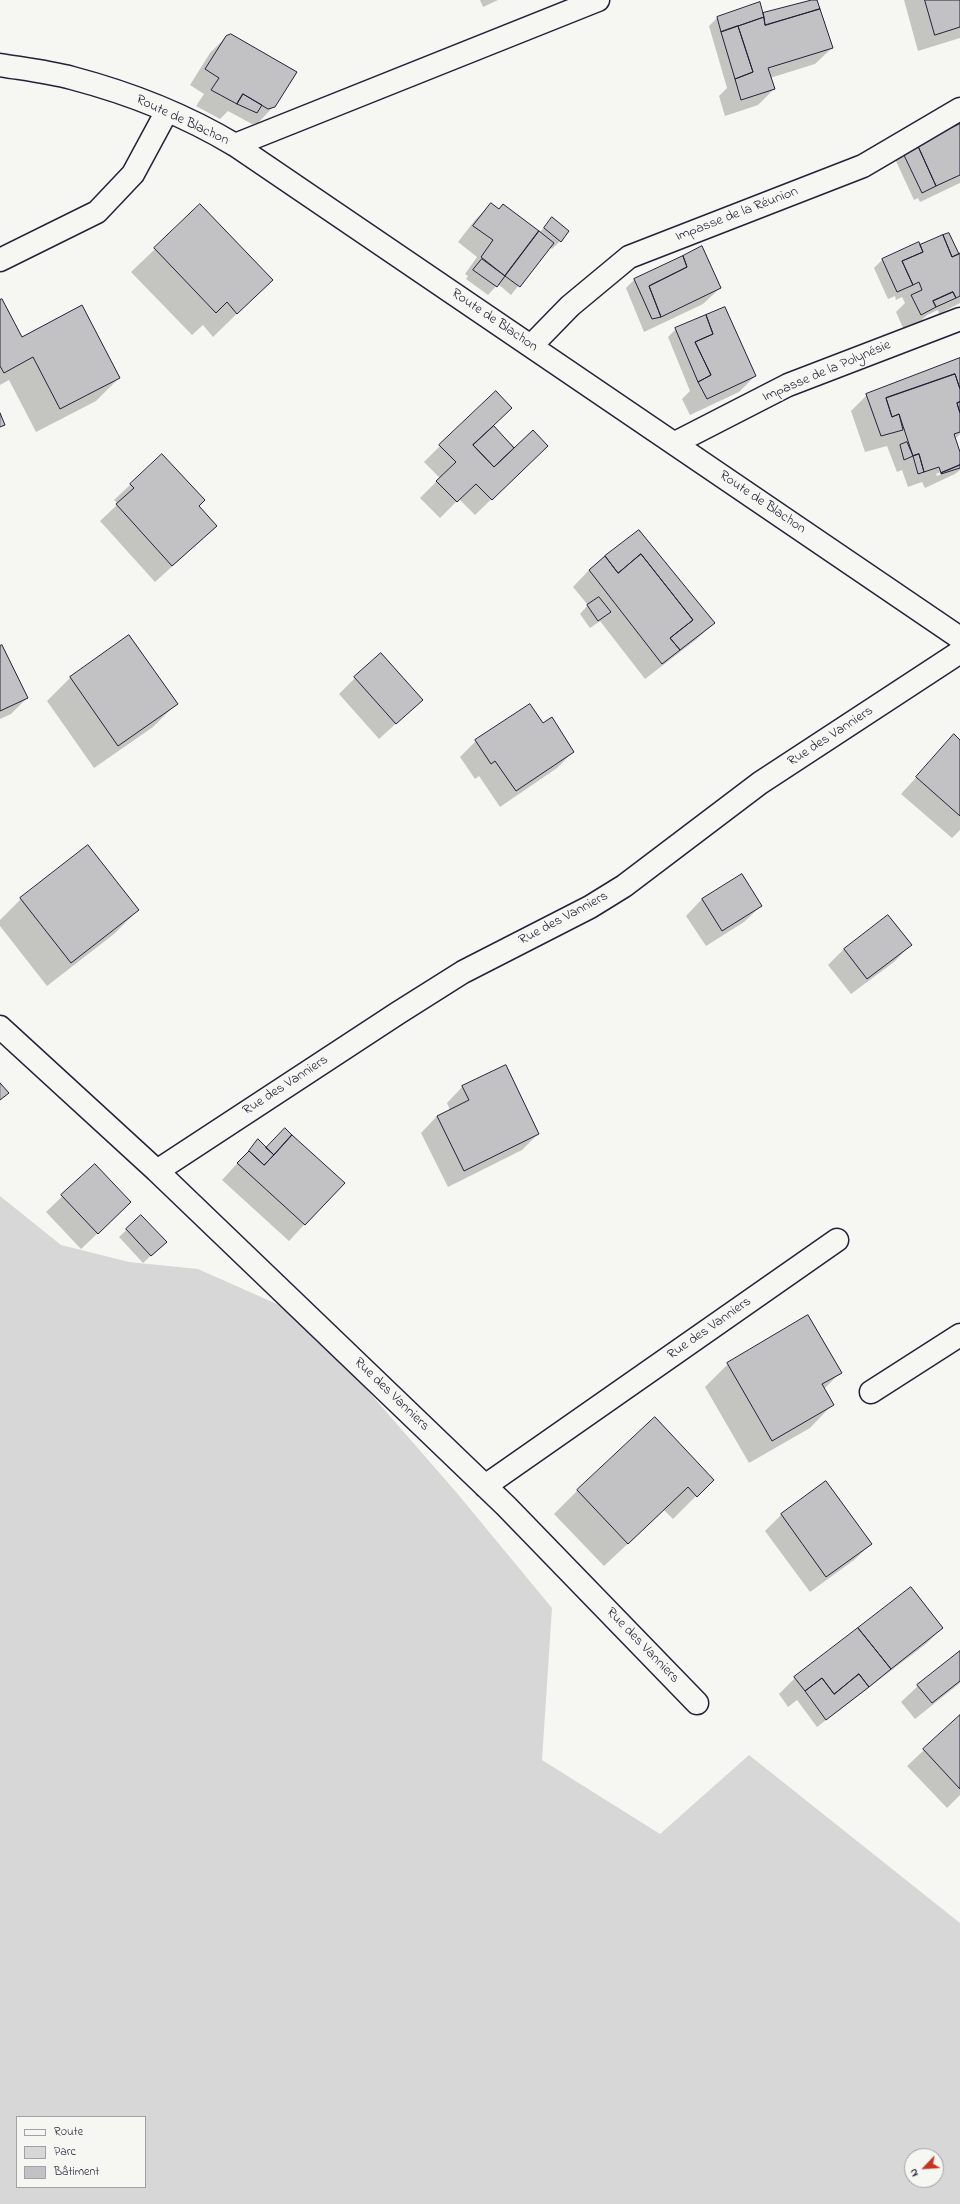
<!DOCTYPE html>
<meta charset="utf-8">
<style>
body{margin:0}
#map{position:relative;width:960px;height:2204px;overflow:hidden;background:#f6f6f2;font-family:"Indie Flower",sans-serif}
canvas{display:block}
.legend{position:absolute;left:16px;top:2116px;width:130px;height:72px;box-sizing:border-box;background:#f6f6f2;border:1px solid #a1a1a9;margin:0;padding:5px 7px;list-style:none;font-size:12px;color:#22223b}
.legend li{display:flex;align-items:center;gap:8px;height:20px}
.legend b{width:20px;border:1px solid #a1a1a9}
.north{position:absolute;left:904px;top:2148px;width:40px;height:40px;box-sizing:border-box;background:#f6f6f2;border:1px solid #a1a1a9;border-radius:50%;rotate:245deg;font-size:11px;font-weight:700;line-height:16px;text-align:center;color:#22223b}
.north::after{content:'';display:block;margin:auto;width:14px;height:18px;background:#c8321e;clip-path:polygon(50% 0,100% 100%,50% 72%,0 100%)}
</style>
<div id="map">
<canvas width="960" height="2204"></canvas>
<ul class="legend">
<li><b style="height:5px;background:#f6f6f2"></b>Route</li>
<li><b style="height:11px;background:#d7d7d7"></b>Parc</li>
<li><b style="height:11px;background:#c2c2c4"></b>Bâtiment</li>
</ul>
<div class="north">N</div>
</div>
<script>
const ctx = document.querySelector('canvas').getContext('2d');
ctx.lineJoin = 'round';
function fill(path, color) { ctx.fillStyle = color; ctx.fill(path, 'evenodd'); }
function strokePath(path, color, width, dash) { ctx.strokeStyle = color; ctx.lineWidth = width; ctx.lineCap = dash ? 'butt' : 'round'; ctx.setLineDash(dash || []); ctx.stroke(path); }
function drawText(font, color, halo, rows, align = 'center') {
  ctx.font = font + ' "Indie Flower",sans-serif'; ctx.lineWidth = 3; ctx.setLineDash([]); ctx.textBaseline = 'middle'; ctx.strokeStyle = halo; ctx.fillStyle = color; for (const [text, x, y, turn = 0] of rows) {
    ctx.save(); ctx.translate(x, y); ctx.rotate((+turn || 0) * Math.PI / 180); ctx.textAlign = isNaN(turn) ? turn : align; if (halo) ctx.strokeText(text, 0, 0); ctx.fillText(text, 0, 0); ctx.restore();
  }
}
fill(new Path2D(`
 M0 1196 61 1245 129 1262 198 1269 279 1305 342 1361 456 1492 552 1608 542 1760 660 1834 749 1755 960 1923V2204H0ZM17 2117H145V2187H17ZM912 2156H936V2180H912Z`), '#d7d7d7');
fill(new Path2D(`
 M480 0H498L483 7Z
 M904 0H960V38L918 51Z
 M762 14 832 48 815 64 770 78 774 89 758 105 725 116 719 96 727 88 709 26 717 18Z
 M226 37 274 106 258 123 252 124 228 111 220 119 196 106 204 94 190 85 210 53Z
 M960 125V183L920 202 918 198 914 200 895 159 903 151Z
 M491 204 498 209 503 205 539 233 552 219 560 241 552 249 549 247 511 295 498 284 488 295 466 279 468 276 465 274 477 257 458 242 475 220Z
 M200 206 248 303 213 337 203 325 192 335 131 272Z
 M920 247 960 254V303L939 314 938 310 927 315 919 323 904 330 896 312 905 303 902 297 896 300 895 296 888 299 874 268 882 260Z
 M684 257 720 288 703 304 644 332 626 288 634 280Z
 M0 301 22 338 119 378 96 401 36 432 9 380 0 385Z
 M676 329 755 376 739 392 690 415 682 399 690 391 668 337Z
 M960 359V434L955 439 960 455V470L955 474 925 488 922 482 908 487 902 470 897 472 887 446 865 452 851 411 867 395ZM945 470V472L937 476 936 474Z
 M511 408 493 426 530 462 475 515 459 499 440 518 420 498 440 478 424 462 440 446Z
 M131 484 198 506 199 542 155 582 100 521 118 504 114 500Z
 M589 570 714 623 697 639 645 679 600 621 590 628 580 614 588 605 573 587Z
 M129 636 176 704 153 727 94 768 47 701 70 678Z
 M0 647 27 698 11 714 0 719Z
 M355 678 422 700 379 739 339 694Z
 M543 725 573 752 557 768 500 807 479 776 475 779 460 757 476 741Z
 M954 736 960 741V830L952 838 901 794Z
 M88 847 138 910 114 934 47 986 0 926V920L21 899Z
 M702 899 761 906 744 922 706 946 686 916Z
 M910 945 894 962 851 994 828 965 844 949Z
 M463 1086 538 1134 522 1150 448 1187 421 1133 437 1116 450 1110 447 1103Z
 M258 1141 266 1149 343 1183 289 1241 222 1180Z
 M95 1165 114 1218 81 1249 46 1212Z
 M141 1216 157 1250 143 1263 119 1237Z
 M728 1364 840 1373 824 1389 833 1404 810 1428 749 1463 705 1387Z
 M712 1480 673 1519 664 1510 604 1566 554 1514 578 1490Z
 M826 1483 871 1544 854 1560 810 1592 765 1531 781 1515Z
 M942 1628 926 1644 817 1727 797 1700 788 1707 779 1694 795 1678Z
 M960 1652V1683L915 1719 901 1702 918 1686Z
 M960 1716V1795L947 1808 907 1766Z`), '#0003');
const building = new Path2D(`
 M812 0H817L820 9 765 25 763 13Z
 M925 0H960V27L935 35Z
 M760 2 764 17 721 32 717 17Z
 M820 9 833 48 768 68 775 89 741 100 735 79 753 72 738 26 764 17 765 25Z
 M738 26 753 72 735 79 721 32Z
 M231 34 297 72 275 107 268 109 243 94 237 104 211 90 219 78 205 69 226 36Z
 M243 94 262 105 257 113 237 104Z
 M960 124V175L936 186 917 144Z
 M917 144 936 186 922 193 902 151Z
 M491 203 499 209 503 204 539 231 505 276 481 257 493 240 473 226Z
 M200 204 273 280 237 314 227 302 216 313 154 248Z
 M552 217 569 231 561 242 544 228Z
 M539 231 554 243 520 287 505 276Z
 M949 233 959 254 952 257 943 235Z
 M943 235 952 257 960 253V296L956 298 953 292 933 301 936 307 921 315 911 295 922 290 919 282 913 285 902 261 923 252 920 245Z
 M919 242 923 252 902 261 913 285 897 292 882 259Z
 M702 246 721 288 661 317 649 286 687 267 683 256Z
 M683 256 687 267 649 286 661 317 652 319 634 279Z
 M482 259 505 276 497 287 473 270Z
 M953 292 956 298 936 307 933 301Z
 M2 299 22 337 82 305 120 378 60 409 33 357 4 373 0 366V300Z
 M725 307 756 376 707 399 698 382 711 375 695 342 713 334 706 315Z
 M706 315 713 334 695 342 711 375 698 382 675 328Z
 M960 358V389L955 374 886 398 892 417 899 414 903 430 881 436 866 394Z
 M955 374 960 389V402L957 403 960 413V432L954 434 960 452V465L941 473 939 467 924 472 919 454 913 456 899 414 892 417 886 398Z
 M496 391 512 408 473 445 494 467 533 430 548 446 492 500 476 484 457 502 436 481 456 462 439 445Z
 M960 402V413L957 403Z
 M0 413 5 425 0 427Z
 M494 426 514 448 494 467 473 445Z
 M907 442 913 456 904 460 900 445Z
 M162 454 205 500 199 506 217 526 172 566 116 504 134 488 130 484Z
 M919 454 924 472 918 474 913 456Z
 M960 465V468L941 474V473Z
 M639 530 715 623 680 650 670 638 693 620 641 554 618 573 605 556Z
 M641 554 693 620 670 638 680 650 662 664 589 570 605 556 618 573Z
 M599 597 611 612 598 621 587 605Z
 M129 635 178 704 118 746 70 677Z
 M2 645 28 698 0 711V646Z
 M381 653 423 700 396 724 354 677Z
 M530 704 543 723 552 717 574 752 516 791 495 761 491 764 475 740Z
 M954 734 960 740V816L916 777Z
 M88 845 139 910 71 963 20 898Z
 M742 874 762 906 722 931 702 899Z
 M888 915 912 945 867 979 844 949Z
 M506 1065 539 1134 464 1171 437 1116 469 1100 462 1086Z
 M0 1083 9 1093 0 1100Z
 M285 1128 292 1135 274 1155 266 1148Z
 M292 1135 345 1183 305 1225 237 1163 249 1151 264 1165Z
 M258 1139 274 1155 264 1165 249 1151Z
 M95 1164 131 1202 98 1234 61 1195Z
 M141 1215 167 1242 151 1256 126 1229Z
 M808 1315 842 1373 822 1384 834 1405 772 1441 727 1363Z
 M655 1417 714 1480 697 1497 688 1487 628 1544 577 1490Z
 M826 1481 872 1544 826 1577 781 1514Z
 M911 1587 943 1628 891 1669 858 1628Z
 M858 1628 891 1669 869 1687 859 1674 834 1694 822 1678 805 1691 794 1677Z
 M960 1651V1681L932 1703 917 1685Z
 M859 1674 869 1687 826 1720 805 1691 822 1678 834 1694Z
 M960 1715V1789L923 1749Z`);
fill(building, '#c2c2c4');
strokePath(building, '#22223b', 1);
const minor = new Path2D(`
 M0 65C24 69 49 72 72 78 129 93 185 115 235 145L960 638
 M235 145 598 0
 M0 260 97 212 133 174 167 111
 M531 346 570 306 629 257 863 166 960 109
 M675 443 788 385 960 319
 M0 1027 157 1171 398 1013 463 972 590 907 624 886 760 783 960 652
 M157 1171 506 1506 697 1703
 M871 1392 960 1335
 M485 1486 837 1240`);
strokePath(minor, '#22223b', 25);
strokePath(minor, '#f6f6f2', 22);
drawText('14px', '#22223b', '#f6f6f2', [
 ["Route de Blachon",182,121,25],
 ["Impasse de la Réunion",737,215,-21],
 ["Route de Blachon",494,321,34],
 ["Impasse de la Polynésie",827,372,-23],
 ["Route de Blachon",762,503,34],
 ["Rue des Vanniers",831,737,-33],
 ["Rue des Vanniers",564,919,-28],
 ["Rue des Vanniers",286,1086,-33],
 ["Rue des Vanniers",710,1329,-35],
 ["Rue des Vanniers",391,1395,44],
 ["Rue des Vanniers",642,1646,46]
]);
</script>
